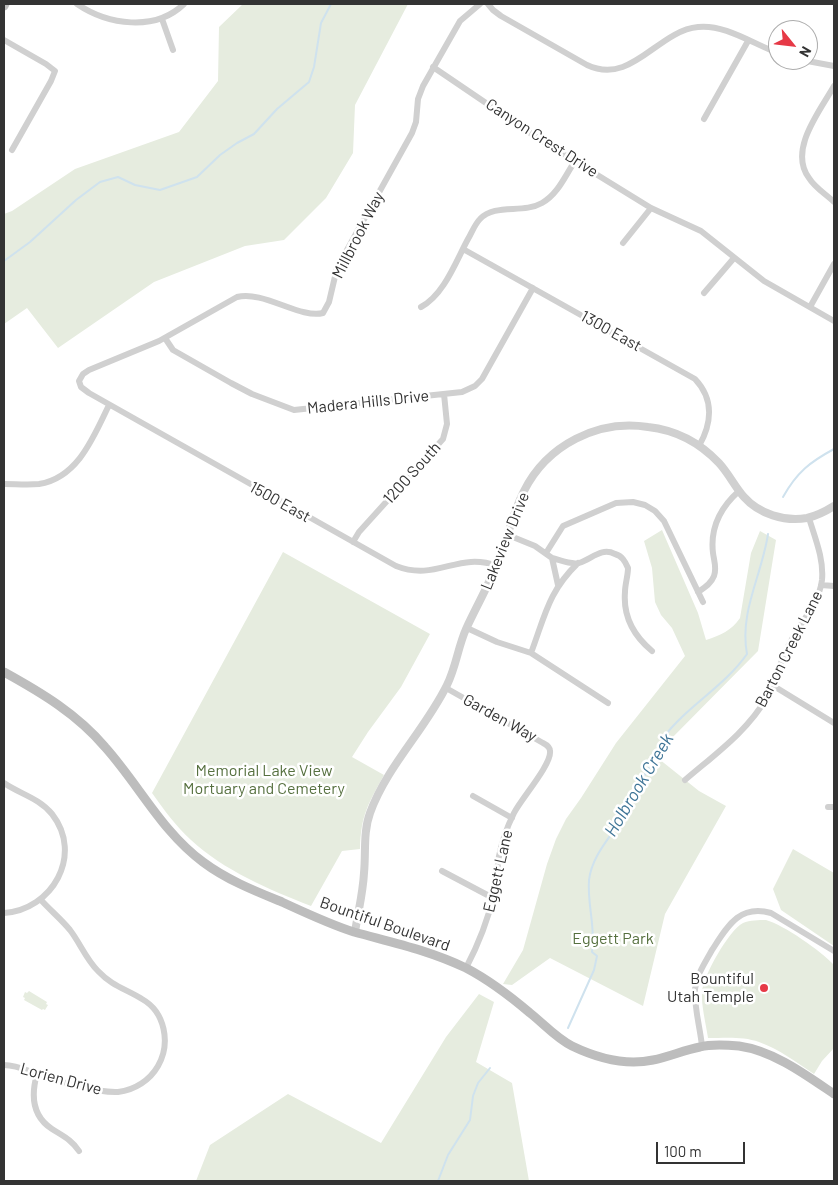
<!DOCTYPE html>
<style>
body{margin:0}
#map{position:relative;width:838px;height:1185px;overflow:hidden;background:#fff;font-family:Barlow,sans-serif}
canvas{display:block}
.frame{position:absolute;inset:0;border:5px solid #333;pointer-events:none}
.north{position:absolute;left:768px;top:20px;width:50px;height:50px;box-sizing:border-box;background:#fff;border:1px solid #adadad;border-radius:50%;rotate:119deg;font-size:14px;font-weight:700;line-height:20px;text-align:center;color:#333}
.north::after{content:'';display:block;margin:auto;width:18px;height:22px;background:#e63946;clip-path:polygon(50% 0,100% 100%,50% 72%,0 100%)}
.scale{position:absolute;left:656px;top:1142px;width:89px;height:22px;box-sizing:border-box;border:2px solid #333;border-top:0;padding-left:6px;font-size:15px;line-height:18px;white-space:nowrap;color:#333;-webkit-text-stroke:4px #fff;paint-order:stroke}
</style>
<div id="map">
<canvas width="838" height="1185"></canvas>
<div class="frame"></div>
<div class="north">N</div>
<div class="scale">100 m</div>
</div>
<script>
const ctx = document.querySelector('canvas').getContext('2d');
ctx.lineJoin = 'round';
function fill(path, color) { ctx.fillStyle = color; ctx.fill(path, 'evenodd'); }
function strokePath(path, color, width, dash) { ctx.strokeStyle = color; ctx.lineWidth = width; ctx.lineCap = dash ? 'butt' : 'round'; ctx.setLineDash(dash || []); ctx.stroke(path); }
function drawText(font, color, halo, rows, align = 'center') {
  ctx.font = font + ' Barlow,sans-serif'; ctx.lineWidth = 5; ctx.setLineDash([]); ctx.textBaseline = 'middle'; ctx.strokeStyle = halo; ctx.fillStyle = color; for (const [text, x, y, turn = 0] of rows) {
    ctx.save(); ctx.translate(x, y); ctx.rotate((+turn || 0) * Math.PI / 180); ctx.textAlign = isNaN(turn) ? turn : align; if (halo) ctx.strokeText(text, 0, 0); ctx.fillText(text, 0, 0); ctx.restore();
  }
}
fill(new Path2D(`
 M243 4H408L355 105 353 153 326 198 284 240 245 246 154 282 58 348 27 308 4 324V214L12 211 75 169 179 132 218 81 219 27Z
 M662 530 698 613 706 640C721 635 731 631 740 618L751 553 760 531 776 540 758 651 666 744 659 759 699 791 726 806 665 914 643 1006 550 958 512 985 503 984 523 950 547 864 556 839 566 819 581 798 616 743 685 656 672 628 661 615 655 602 652 568 644 541Z
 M283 552 430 634 401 687 368 732 352 757 384 775C368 804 361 815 360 849L342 851 311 906C270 890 223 870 191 840 176 826 164 810 152 793Z
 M793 849 834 873V946L781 910 773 889Z
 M766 920C784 925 821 951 834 965V1048L822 1061 814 1074C796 1062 779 1049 759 1042 743 1036 724 1038 708 1038 706 1024 701 1005 702 992 703 976 729 930 743 923 750 920 759 920 766 920Z
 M29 991 47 1002 46 1004 48 1005 45 1010 43 1009 42 1010 24 1000 25 998 23 997 25 992 27 993Z
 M479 994 494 1002 476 1062 512 1083 529 1181H196L210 1145 288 1094 381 1143 446 1037Z`), '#e6ecdf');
strokePath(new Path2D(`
 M4 261 30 242 76 200 100 182 118 177 135 185 160 190 197 177 220 155 237 143 254 134 277 109 309 82 314 67 321 23 331 4
 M783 497C797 472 810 462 834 449
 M568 1028 594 970 597 956 592 952C596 929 587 904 589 880 592 856 609 839 621 820 625 813 627 805 631 799 636 787 644 777 650 766 655 757 658 746 663 738 687 706 724 687 747 654 739 612 762 575 768 534
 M438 1181 448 1155 470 1120 473 1096 478 1083 490 1068`), '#cfe2ee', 2);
strokePath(new Path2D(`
 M77 4C108 25 155 32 184 4
 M480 4 460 21 423 86 418 99 416 122 412 133 337 268 329 302 323 313C300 319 263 290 237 297L159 341 89 370 83 374 79 381 81 387 89 393 396 566C437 582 458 551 497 566
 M488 4 493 10 501 16 587 65C632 86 657 31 698 27 725 24 753 44 778 53
 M162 19 173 50
 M4 40 46 64 55 71 51 81 12 150
 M802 60 834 66
 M433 67 539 139 651 208 701 231 764 281 834 321
 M834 86C820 111 788 150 809 178 815 188 826 194 834 202
 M704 119 748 41
 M623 243 651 208
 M463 249 695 379C714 399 712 423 699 446
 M704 293 734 258
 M421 307C444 295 456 261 468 239 472 232 475 224 480 219 495 203 523 214 542 203 558 194 565 176 575 161
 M810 307 834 264
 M165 338 173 350 231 383 252 394 294 410 462 392 475 386 482 379 533 288
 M4 484C15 484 28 485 39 484 78 478 94 436 109 405
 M508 535 535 546 552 558 558 585
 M353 542 359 532 443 439 447 424 444 394
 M546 553 563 526 616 503 633 502 645 505 655 511 664 521 703 602
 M552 558C560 560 571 565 579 563 592 559 601 547 615 554 622 556 625 561 628 568 628 576 625 584 625 592 623 616 634 636 652 651
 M821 585 834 586
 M698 592C704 588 711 584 714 576 717 568 714 561 713 553 710 528 721 507 739 491
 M467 628 497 642 531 653 608 703
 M531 653C545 616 548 592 578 563
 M772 685 834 723
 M446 688 543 743C547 745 550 747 550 751 552 764 521 799 514 813 507 827 502 841 499 856 497 869 497 881 494 894 488 920 478 945 466 968
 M685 780C714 755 748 731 767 697 776 679 781 659 791 641 801 621 819 604 822 580 824 559 815 538 809 518
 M4 783C20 794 39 798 52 814 84 855 52 910 4 913
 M473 796 512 818
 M828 807H834
 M442 871 493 898
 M702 1046C700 1027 694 1007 695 989 697 974 705 963 712 950 727 927 739 904 771 913L834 951
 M4 1065C16 1065 26 1070 37 1074 57 1081 97 1093 118 1092 135 1090 150 1080 158 1066 171 1043 165 1012 142 999 126 989 112 986 98 971 86 959 80 943 70 930 61 919 50 910 41 900
 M37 1074C31 1095 32 1116 52 1129 63 1136 72 1140 79 1151`), '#d0d0d0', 6);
strokePath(new Path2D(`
 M355 932C358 912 363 893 364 873 366 853 363 832 370 813 387 766 425 730 447 685 456 667 458 647 466 629 477 605 490 583 499 559 508 537 513 512 524 491 547 445 598 419 648 427 676 430 700 443 719 463 729 474 735 487 744 497 759 514 785 522 807 518 816 516 826 511 834 506`), '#d0d0d0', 8);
strokePath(new Path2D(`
 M4 6 5 4
 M4 672C42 693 77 714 105 747 139 785 162 832 203 862 227 880 255 891 282 902 306 913 329 924 354 932 394 943 428 950 466 968 489 980 510 996 530 1013 544 1024 556 1038 572 1046 597 1058 625 1066 653 1060 669 1057 684 1050 700 1047 711 1044 727 1045 739 1046 774 1051 806 1075 834 1094`), '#bdbdbd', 9);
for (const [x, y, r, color] of [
 [764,988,5,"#e63946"]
]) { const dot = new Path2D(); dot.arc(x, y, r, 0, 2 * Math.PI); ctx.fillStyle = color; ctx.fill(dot); strokePath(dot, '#fff', 2); }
drawText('16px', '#333', '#fff', [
 ["Canyon Crest Drive",542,138,33],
 ["Millbrook Way",358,235,-63],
 ["1300 East",611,331,29],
 ["Madera Hills Drive",368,402,-6],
 ["1200 South",412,473,-48],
 ["1500 East",280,502,29],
 ["Lakeview Drive",505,541,-68],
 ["Barton Creek Lane",789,649,-63],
 ["Garden Way",500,718,29],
 ["Eggett Lane",498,871,-77],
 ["Bountiful Boulevard",385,924,19],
 ["Lorien Drive",61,1079,15]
]);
drawText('16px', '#56703f', '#fff', [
 ["Memorial Lake View",264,771],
 ["Mortuary and Cemetery",264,789],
 ["Eggett Park",613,939]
]);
drawText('16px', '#333', '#fff', [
 ["Bountiful",754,979],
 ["Utah Temple",754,997]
], 'right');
drawText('italic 18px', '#3f7597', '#fff', [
 ["Holbrook Creek",639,785,-59]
]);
</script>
